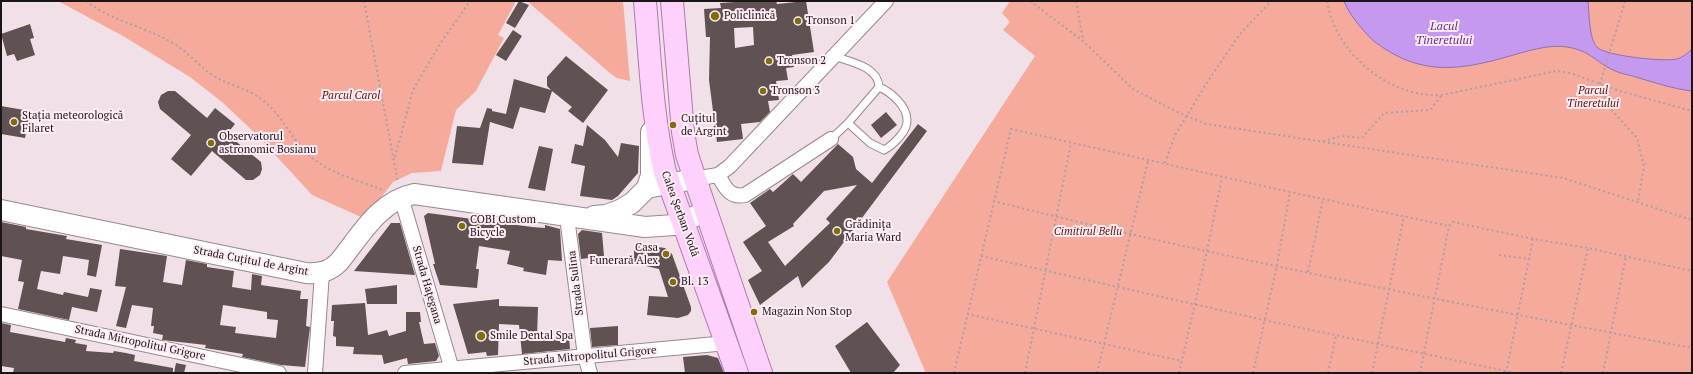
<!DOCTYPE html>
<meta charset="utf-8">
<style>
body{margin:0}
#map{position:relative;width:1693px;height:374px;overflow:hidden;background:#f1e0e7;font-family:"PT Serif",serif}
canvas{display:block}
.frame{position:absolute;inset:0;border:2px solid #1a1517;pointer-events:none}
</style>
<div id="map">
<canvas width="1693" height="374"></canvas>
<div class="frame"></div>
</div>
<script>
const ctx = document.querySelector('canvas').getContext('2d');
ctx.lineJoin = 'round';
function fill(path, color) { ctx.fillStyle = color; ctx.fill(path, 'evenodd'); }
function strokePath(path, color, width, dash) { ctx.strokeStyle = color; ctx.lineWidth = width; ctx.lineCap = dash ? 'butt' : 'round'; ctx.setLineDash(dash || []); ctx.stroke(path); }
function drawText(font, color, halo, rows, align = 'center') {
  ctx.font = font + ' "PT Serif",serif'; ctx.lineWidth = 4; ctx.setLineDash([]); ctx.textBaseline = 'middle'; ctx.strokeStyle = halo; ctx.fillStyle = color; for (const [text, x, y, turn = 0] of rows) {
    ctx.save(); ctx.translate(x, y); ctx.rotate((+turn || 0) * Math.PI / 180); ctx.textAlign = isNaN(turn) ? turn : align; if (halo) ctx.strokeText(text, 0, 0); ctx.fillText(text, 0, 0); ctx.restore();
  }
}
fill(new Path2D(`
 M58 1H516L498 35 504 38 476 91 456 110 441 171 412 173 393 182 377 203 361 217 312 195 256 134 222 102 190 77 123 36Z
 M527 1H623L630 81 617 78 611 74Z
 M1010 1H1692V373H923L925 371 887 282 1035 56 1003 30 1010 22 1002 13Z`), '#f5aa9b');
const water = new Path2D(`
 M1344 1H1588C1589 12 1589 41 1598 48 1608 56 1664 62 1677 59 1683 57 1688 53 1692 49V91C1674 89 1656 83 1639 78 1631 75 1620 74 1613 70 1594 61 1591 51 1567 47 1549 44 1528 51 1510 56 1458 71 1420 76 1375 42 1366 35 1347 12 1344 1Z`);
fill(water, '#c499ef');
strokePath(water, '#9171ae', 1);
fill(new Path2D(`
 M519 1 529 5 515 28 506 23Z
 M750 1H776L777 4 806 1 814 52 792 55 794 67 786 68 788 80 776 81 779 100 768 101 770 112 760 122 741 124 743 139 717 142 709 80 710 37H706L704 9 721 8 720 3ZM753 27 754 45 735 48 734 28Z
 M30 24 34 38 30 39 35 55 17 61 14 54 7 56 1 34Z
 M513 30 522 36 506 61 496 55Z
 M566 56 608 90 583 123 568 111 572 107 552 91 545 113 520 107 513 129 490 122 483 165 452 163 457 126 480 128 487 108 492 109V111L506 114 514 79 551 90 547 86V77Z
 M168 91H175L207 118 215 108 235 124 227 134 261 162 262 169 260 175 253 180H246L212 151 191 176 171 159 191 135 160 109 158 102 161 95Z
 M1 106 30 111 25 138 1 134Z
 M886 112 897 125 881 138 871 125Z
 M918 124 927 131 829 262 802 288 798 276 760 305 748 280 762 271 743 242 766 226 750 203 770 189 773 192 793 174 801 182 838 144 853 157 856 169 872 183ZM857 185 826 219 830 223 785 266 768 242 794 226 793 224 824 191Z
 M587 125 605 140 618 157 621 143 639 146 638 173 618 196 612 200 580 196 585 166 571 163 575 144 583 146Z
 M539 146 553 149 545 191 528 188Z
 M428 213 532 227 545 228V225L560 229 562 261 548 260 546 275 523 271 524 268 507 264 510 251 479 246 476 269H479L477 288 440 285 433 264H435L424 216Z
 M1 222 26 227V229L67 236 66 239 102 245 96 277 87 275 89 260 63 256 60 274 41 271 37 289 63 295 64 292 88 297 90 288 102 290 97 312 72 307 69 320 18 309 24 282 18 281 22 260 1 256Z
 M391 223H400L415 275 354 271Z
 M582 230 602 233 604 256 581 259 578 234Z
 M635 244 665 248 672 254 691 307V311L688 315 678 318 647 315 649 296 668 297 659 269 633 263Z
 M120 249 167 256 163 282 182 285 186 260 207 264V267L234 271 232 287 251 290 252 274 262 276 261 285 301 291 300 299H308L306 326 310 327 305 367 281 365 242 357 243 354 205 348 206 345 162 340 163 335 153 333 154 326H151L153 308 132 305 126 328 116 326 126 287 115 286ZM223 305 267 312V319L278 320 276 338 235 333 236 327 220 325Z
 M397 285V304H367L365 289Z
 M499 299V306L538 307 537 337 546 336V339L569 338 570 349 522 354 519 325 499 324 498 355 487 356 486 352 468 354 453 304Z
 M365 303 368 335 387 330 389 336 406 331V312H420L421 322H419L424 344 435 343 439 356 436 361 408 364 407 358 384 364 382 355 353 354 354 347 336 346V337L333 336 334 321H331L332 305Z
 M867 322 900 365 893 373H851L835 346Z
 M1 323 11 325 10 332 65 342 66 338 76 340 75 343 87 345 86 351 113 353 114 351 126 353 135 355 134 361 173 368V373H13L14 368 1 366Z
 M618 326V345L592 347 590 328Z
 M707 355 718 358 724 373H685L683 357Z
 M176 363 186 365 184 373H174Z`), '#605153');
const lane = new Path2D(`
 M848 123 870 143 884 150C893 145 908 131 907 120 907 106 891 92 879 87
 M831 139 848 123 879 87C878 66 850 62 834 56`);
const street = new Path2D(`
 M718 175C725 187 729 198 745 195L831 139
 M694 179 718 175 730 166 886 1
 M401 197 453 373
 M567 217 585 356 590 373
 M1 314 279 373
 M315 373 322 273
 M405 373 727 343`);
const secondary = new Path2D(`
 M647 188 651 175V132
 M1 210 306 273C319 274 329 272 339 262 360 236 379 201 414 194L645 227 674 225 705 212
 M594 216 606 215 620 210 632 203 647 188 694 179`);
const primary = new Path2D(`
 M645 1C650 58 652 116 665 172L737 373
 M672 1 683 132 687 155 761 373`);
strokePath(lane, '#97888f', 9);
strokePath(street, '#97888f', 16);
strokePath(secondary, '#97888f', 22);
strokePath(primary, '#ae7aab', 24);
strokePath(new Path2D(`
 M86 1C112 21 143 26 171 42 186 50 197 64 211 74 223 83 239 86 252 93 280 109 286 132 307 153 326 173 358 180 383 190
 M364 1 398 183
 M1030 1 1083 41 1133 89 1175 111 1206 124 1563 178 1692 220
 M1076 1 1083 40
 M1327 1C1335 53 1389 98 1442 95L1556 71 1570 73 1620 91 1692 111
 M1625 1 1600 84 1608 106 1637 138 1644 166 1638 202
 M1323 141 1341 136 1362 138 1384 113 1430 110 1442 95
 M395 157 413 90 440 44 470 1
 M1165 163 1175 135 1208 81 1240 34 1271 1
 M993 201C1224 259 1458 304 1692 348
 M1499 255 1530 259
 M981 256 1264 320 1515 373
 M1308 272 1323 199
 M967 314 1182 361
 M954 373 1011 129 1290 192 1449 226
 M1025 373 1071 143
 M1097 373 1148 161
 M1179 373 1207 251 1222 177
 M1253 373 1277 265 1290 192
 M1328 373 1336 335
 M1372 373 1404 216
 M1420 373 1449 226 1453 222 1533 239 1588 248 1692 271
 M1506 373 1533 239
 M1561 373 1588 248
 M1603 373 1626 256`), '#ac9fa5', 2, [2, 3]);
strokePath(lane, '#fff', 7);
strokePath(street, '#fff', 14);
strokePath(secondary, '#fff', 20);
strokePath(primary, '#fed0fc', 22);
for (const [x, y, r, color] of [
 [715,16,5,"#826d09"],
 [798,21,4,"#826d09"],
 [769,61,4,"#826d09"],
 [763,91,4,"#826d09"],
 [14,122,4,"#826d09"],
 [673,125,4,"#826d09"],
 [211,143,4,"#826d09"],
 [462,226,4,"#826d09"],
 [837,231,4,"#826d09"],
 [666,254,4,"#826d09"],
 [673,282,4,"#826d09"],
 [754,312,4,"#826d09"],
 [481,336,5,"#826d09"]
]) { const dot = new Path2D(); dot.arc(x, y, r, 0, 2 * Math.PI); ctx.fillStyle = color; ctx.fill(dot); strokePath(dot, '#feedf5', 1.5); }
drawText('11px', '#1a1517', '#feedf5', [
 ["Policlinică",724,16],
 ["Tronson 1",806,21],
 ["Tronson 2",777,61],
 ["Tronson 3",771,91],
 ["Stația meteorologică",22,116],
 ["Filaret",22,129],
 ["Cuțitul",681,119],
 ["de Argint",681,132],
 ["Observatorul",219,137],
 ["astronomic Bosianu",219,150],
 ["COBI Custom",470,220],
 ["Bicycle",470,233],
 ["Grădinița",845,225],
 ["Maria Ward",845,238],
 ["Casa",658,248,"right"],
 ["Funerară Alex",658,261,"right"],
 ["Bl. 13",681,282],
 ["Magazin Non Stop",762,312],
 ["Smile Dental Spa",490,336]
], 'left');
drawText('italic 11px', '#680c01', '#feedf5', [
 ["Parcul",1593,91],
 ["Tineretului",1593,104],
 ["Parcul Carol",351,96],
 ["Cimitirul Bellu",1088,232]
]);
drawText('11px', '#1a1517', '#feedf5', [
 ["Calea Șerban Vodă",680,214,70],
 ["Strada Cuțitul de Argint",251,261,11],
 ["Strada Sulina",576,283,-97],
 ["Strada Hațegana",427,285,74],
 ["Strada Mitropolitul Grigore",140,343,12],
 ["Strada Mitropolitul Grigore",590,356,-5]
]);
drawText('italic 12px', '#662f92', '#feedf5', [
 ["Lacul",1444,27],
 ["Tineretului",1444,41]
]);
</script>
